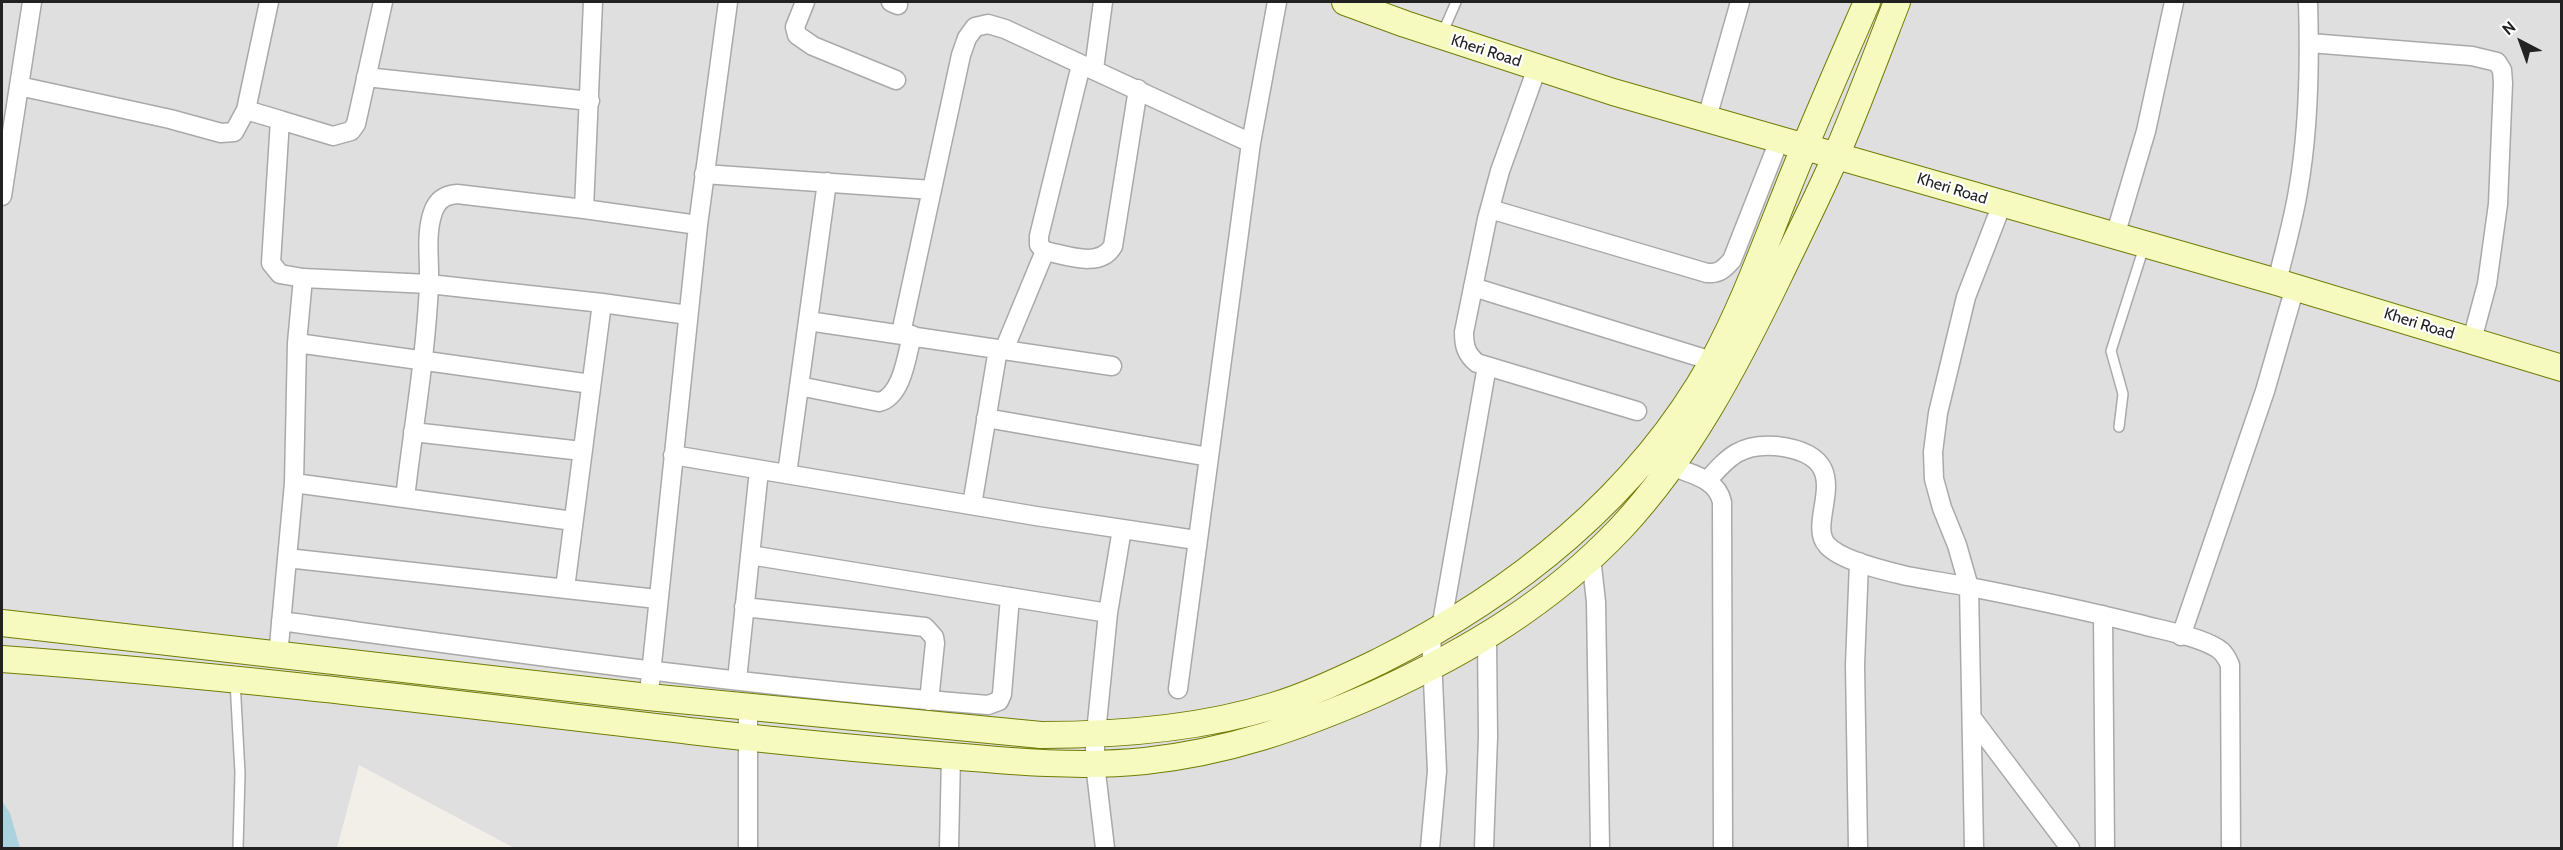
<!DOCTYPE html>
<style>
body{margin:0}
#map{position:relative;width:2563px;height:850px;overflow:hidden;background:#f2efe9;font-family:Cabin,sans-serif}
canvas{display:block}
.frame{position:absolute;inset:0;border:3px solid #222;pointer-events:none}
.north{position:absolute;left:2491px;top:12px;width:60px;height:60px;-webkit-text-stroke:4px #fff;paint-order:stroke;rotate:319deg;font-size:16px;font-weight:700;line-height:24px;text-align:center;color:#222}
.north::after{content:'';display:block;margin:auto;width:21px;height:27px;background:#222;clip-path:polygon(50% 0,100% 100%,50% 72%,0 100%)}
</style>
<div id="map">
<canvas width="2563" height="850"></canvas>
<div class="frame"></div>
<div class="north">N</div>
</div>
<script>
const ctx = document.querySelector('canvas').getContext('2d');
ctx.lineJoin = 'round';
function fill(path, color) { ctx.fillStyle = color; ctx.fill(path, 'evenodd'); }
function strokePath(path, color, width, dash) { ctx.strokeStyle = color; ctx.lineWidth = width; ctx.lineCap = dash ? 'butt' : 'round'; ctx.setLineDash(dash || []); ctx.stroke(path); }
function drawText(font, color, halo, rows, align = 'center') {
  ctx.font = font + ' Cabin,sans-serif'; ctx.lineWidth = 4.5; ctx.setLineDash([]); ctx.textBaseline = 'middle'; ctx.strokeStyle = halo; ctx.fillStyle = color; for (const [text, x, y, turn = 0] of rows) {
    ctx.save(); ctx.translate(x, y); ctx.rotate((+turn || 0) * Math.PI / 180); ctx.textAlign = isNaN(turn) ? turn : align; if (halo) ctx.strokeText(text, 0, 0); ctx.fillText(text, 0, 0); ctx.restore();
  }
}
fill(new Path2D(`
 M2 2H2561V848H514L359 765 337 848H2Z`), '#e0dfdf');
fill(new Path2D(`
 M2 801 10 813 20 848H2Z`), '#aad3df');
const lane = new Path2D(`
 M1442 34 1456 2
 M2119 427 2123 394 2111 351 2144 247
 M235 681 240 773 238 848`);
const street = new Path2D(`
 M269 2 246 110 280 120 271 263 280 274 303 278 297 343 294 483 278 656
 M805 2 795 27 797 35 813 46 896 80
 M891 2 898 5
 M2310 43 2472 56 2497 62 2502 70 2503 83 2498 204 2487 284 2472 340
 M1081 65 1039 236V245L1045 251C1066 255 1100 269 1113 246L1138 89
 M1537 68 1500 171 1487 219 1464 332C1464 346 1466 354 1477 363L1637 411
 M1094 69 1103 2
 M366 77 590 101
 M19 86 170 119 221 133 234 132 246 110
 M1707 118 1740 2
 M280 120 333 136 351 131 356 124 383 2
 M704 174 932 190
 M2 196 32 2
 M584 209 593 2
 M1490 209 1707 273C1719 274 1724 269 1732 260L1780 138
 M2115 236 2146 131 2174 2
 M303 278 429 284 602 303 688 315
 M2277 282C2284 252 2293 222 2298 191 2309 129 2310 64 2308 2
 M1473 287 1712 361
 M808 321 1112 366
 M901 333 961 55 967 38 975 27 988 24 1005 29 1251 143
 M297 343 591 384
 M1004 350 1045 251
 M799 386 879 402C902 397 907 355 912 335
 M986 418 1209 457
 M413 432 582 451
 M673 455 1036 516 1196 540
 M1671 466C1690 474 1717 478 1722 502L1723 848
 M787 474 827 182
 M1707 481C1728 457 1741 443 1776 446 1864 456 1804 520 1827 545 1841 561 1886 571 1907 576 1928 580 1949 583 1970 587 2026 598 2083 610 2139 624 2161 630 2197 636 2217 648 2224 652 2227 658 2230 665L2231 848
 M294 483 573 521
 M405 498C413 428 426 356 429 284 430 260 425 235 433 212 437 200 445 195 457 194L584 209 698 225
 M972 505 998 349
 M750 555 1108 613
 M1591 557 1596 602 1600 848
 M287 558 657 599
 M565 588 602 303
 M744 607 925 627 934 637 935 643 929 701
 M2103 615 2105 848
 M281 621C516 653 751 687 988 705L999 701 1002 694 1010 597
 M1441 628 1487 366
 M2181 636 2265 391 2295 287
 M737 680 759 470
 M650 683 698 225 728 2
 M1178 689 1251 143 1277 2
 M1972 718 2070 848
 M748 848V706
 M949 848 951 756
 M1105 848 1095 764V743L1108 613 1122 529
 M1430 848 1437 771 1431 634
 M1484 848 1488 737 1487 638
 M1858 848 1855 665 1859 562
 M1974 848 1969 587 1957 545 1942 508 1934 479 1933 452 1938 413 1966 297 2002 204`);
const secondary = new Path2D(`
 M1345 2 1405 24 1613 92 2277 282 2562 368
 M2 623 648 697 1041 735C1118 735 1199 729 1273 706 1309 695 1344 678 1378 662 1514 594 1638 496 1713 361 1743 306 1764 247 1787 190 1812 127 1840 64 1867 2
 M2 659C234 676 467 705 699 732 778 741 858 749 939 755 1007 761 1077 768 1145 761 1228 752 1300 727 1375 694 1469 651 1550 603 1621 528 1689 455 1736 365 1779 276 1799 234 1820 193 1838 151 1859 102 1878 51 1897 2`);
strokePath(lane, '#a9a9a9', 12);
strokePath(street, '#a9a9a9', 21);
strokePath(secondary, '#707d05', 28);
strokePath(lane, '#fff', 9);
strokePath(street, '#fff', 18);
strokePath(secondary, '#f7fabf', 26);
drawText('16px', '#222', '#fff', [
 ["Kheri Road",1486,51,18],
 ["Kheri Road",1952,189,17],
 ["Kheri Road",2419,324,17]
]);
</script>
